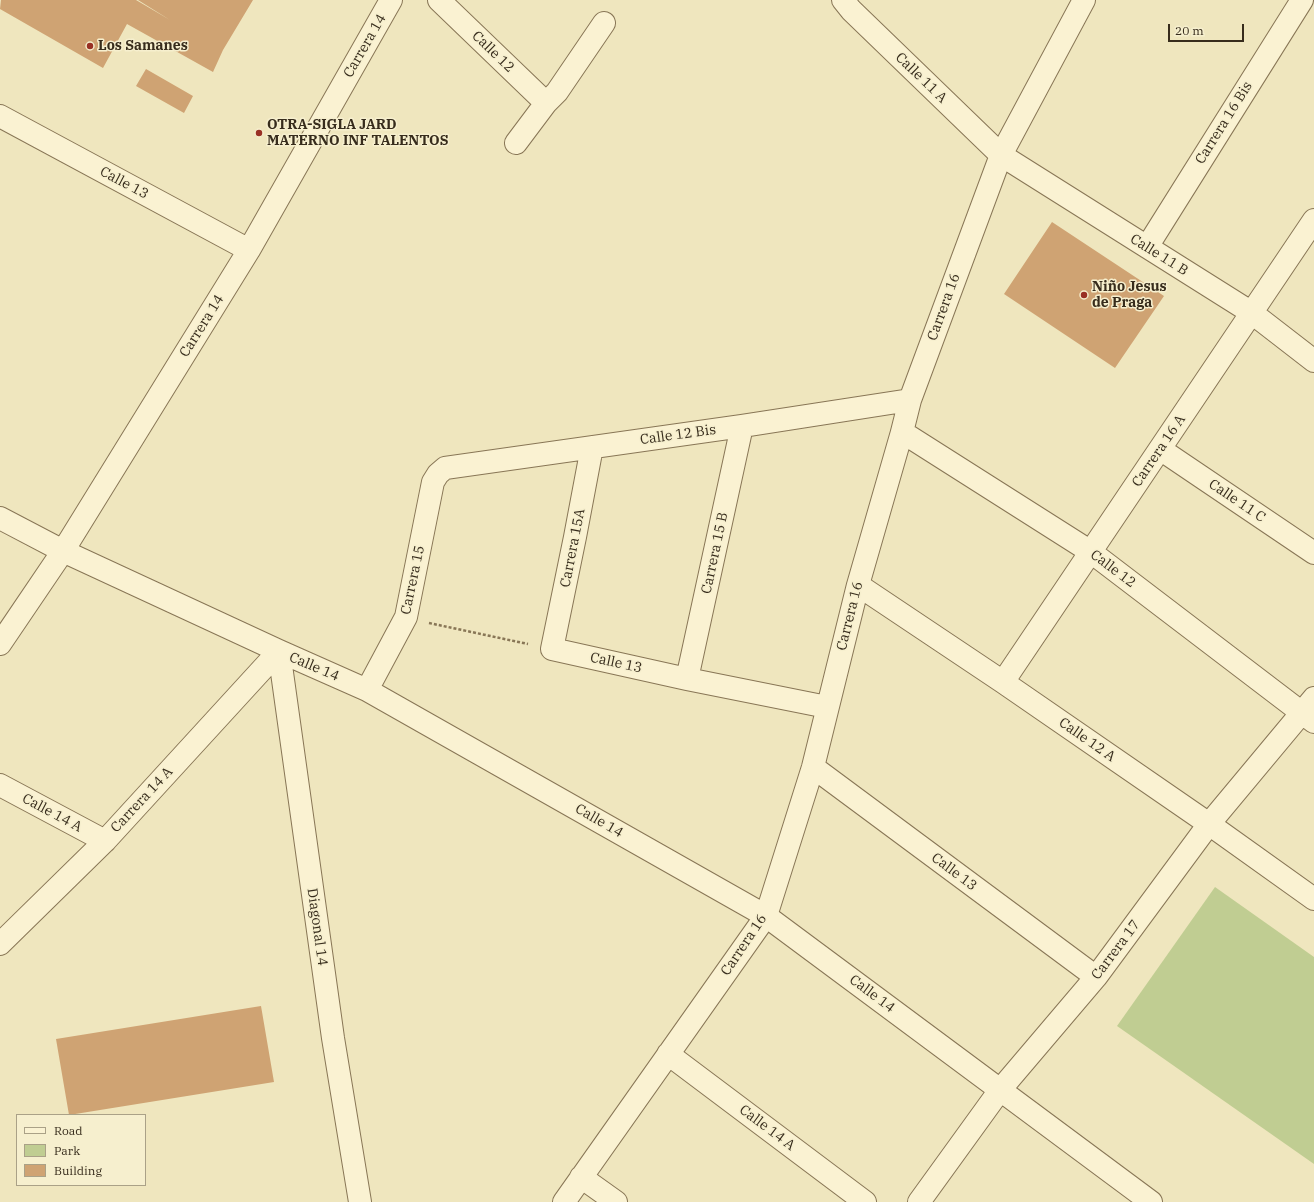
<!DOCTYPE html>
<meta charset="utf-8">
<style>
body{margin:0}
#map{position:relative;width:1314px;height:1202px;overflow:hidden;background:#efe6be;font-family:"IBM Plex Serif",serif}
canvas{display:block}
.legend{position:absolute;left:16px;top:1114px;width:130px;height:72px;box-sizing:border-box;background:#f6efce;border:1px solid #aaa187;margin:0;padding:5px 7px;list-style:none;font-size:12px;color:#372c1c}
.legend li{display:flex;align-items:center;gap:8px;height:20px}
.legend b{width:20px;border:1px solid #aaa187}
.scale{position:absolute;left:1168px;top:24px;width:76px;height:18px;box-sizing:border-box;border:2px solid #372c1c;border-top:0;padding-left:5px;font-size:12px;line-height:14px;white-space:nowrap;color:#372c1c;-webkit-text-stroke:3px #f6efce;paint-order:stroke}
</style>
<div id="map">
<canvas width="1314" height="1202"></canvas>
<ul class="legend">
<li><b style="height:5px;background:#faf2d2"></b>Road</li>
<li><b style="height:11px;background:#c0cd92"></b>Park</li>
<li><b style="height:11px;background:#cfa373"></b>Building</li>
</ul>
<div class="scale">20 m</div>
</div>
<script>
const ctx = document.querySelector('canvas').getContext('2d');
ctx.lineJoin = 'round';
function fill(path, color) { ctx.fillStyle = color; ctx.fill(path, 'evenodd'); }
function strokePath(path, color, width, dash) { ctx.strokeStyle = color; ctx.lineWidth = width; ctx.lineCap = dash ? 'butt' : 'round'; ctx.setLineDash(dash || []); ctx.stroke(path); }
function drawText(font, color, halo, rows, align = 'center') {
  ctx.font = font + ' "IBM Plex Serif",serif'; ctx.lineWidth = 3; ctx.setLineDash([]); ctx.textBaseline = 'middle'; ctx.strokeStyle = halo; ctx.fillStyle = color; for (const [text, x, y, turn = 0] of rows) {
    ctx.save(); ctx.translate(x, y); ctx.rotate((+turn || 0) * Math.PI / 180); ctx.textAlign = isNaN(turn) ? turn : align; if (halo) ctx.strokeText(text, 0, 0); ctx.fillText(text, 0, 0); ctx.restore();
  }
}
fill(new Path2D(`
 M1215 887 1314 957V1164L1117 1026Z`), '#c0cd92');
fill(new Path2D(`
 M1 0H136L170 20 138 0H253L223 50 213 72 127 24 103 68 0 9Z
 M146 69 193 96 184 113 136 86Z
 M1052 222 1164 296 1115 368 1004 294Z
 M261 1006 274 1082 69 1115 56 1039Z`), '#cfa373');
const minor = new Path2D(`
 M439 0 546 103
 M843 0 851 10 1001 155 1252 313 1314 361
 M0 116 249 250
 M516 143 546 103 557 92 604 23
 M1147 247 1302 0
 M902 432 1091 552 1314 722
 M592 447 575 537 552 649 687 679 827 707
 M1160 449 1314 553
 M0 518 63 551 279 651 367 690 766 916 1151 1202
 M858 585 1003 682 1209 824 1314 899
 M0 644 63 551 249 250 391 0
 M279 651 333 1038 360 1202
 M687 679 742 426
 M1003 682 1314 220
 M367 690 406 617 433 482 438 474 445 468 742 426 910 400
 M813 767 1096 977
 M0 785 105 841
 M0 944 105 841 279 651
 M668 1054 865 1202
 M581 1177 616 1202
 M564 1202 766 916 813 767 858 585 902 432 910 400 1001 155 1084 0
 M919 1202 1000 1090 1096 977 1209 824 1314 698`);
strokePath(minor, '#887656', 24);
strokePath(new Path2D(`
 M429 623 528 644`), '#887656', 2.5, [3, 2]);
strokePath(minor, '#faf2d2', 22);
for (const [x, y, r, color] of [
 [90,46,4,"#993024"],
 [259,133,4,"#993024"],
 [1084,295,4,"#993024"]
]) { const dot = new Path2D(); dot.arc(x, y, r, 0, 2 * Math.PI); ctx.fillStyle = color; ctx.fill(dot); strokePath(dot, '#f6efce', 1.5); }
drawText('bold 14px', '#372c1c', '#f6efce', [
 ["Los Samanes",98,46],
 ["OTRA-SIGLA JARD",267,125],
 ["MATERNO INF TALENTOS",267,141],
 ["Niño Jesus",1092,287],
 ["de Praga",1092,303]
], 'left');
drawText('14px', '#372c1c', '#f6efce', [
 ["Carrera 14",365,46,-60],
 ["Calle 12",493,52,44],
 ["Calle 11 A",921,78,44],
 ["Carrera 16 Bis",1224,123,-58],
 ["Calle 13",124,183,28],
 ["Calle 11 B",1159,255,32],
 ["Carrera 16",944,307,-70],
 ["Carrera 14",202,326,-58],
 ["Calle 12 Bis",678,435,-8],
 ["Carrera 16 A",1159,451,-56],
 ["Calle 11 C",1237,501,34],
 ["Carrera 15A",573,548,-79],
 ["Carrera 15 B",715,553,-78],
 ["Calle 12",1113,569,37],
 ["Carrera 15",413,580,-78],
 ["Carrera 16",850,616,-76],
 ["Calle 13",616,663,12],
 ["Calle 14",314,667,23],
 ["Calle 12 A",1087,740,35],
 ["Carrera 14 A",142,800,-47],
 ["Calle 14 A",52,813,28],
 ["Calle 14",599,821,30],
 ["Calle 13",954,872,37],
 ["Diagonal 14",317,927,82],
 ["Carrera 16",744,945,-56],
 ["Carrera 17",1116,950,-53],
 ["Calle 14",872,994,37],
 ["Calle 14 A",767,1128,37]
]);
</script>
